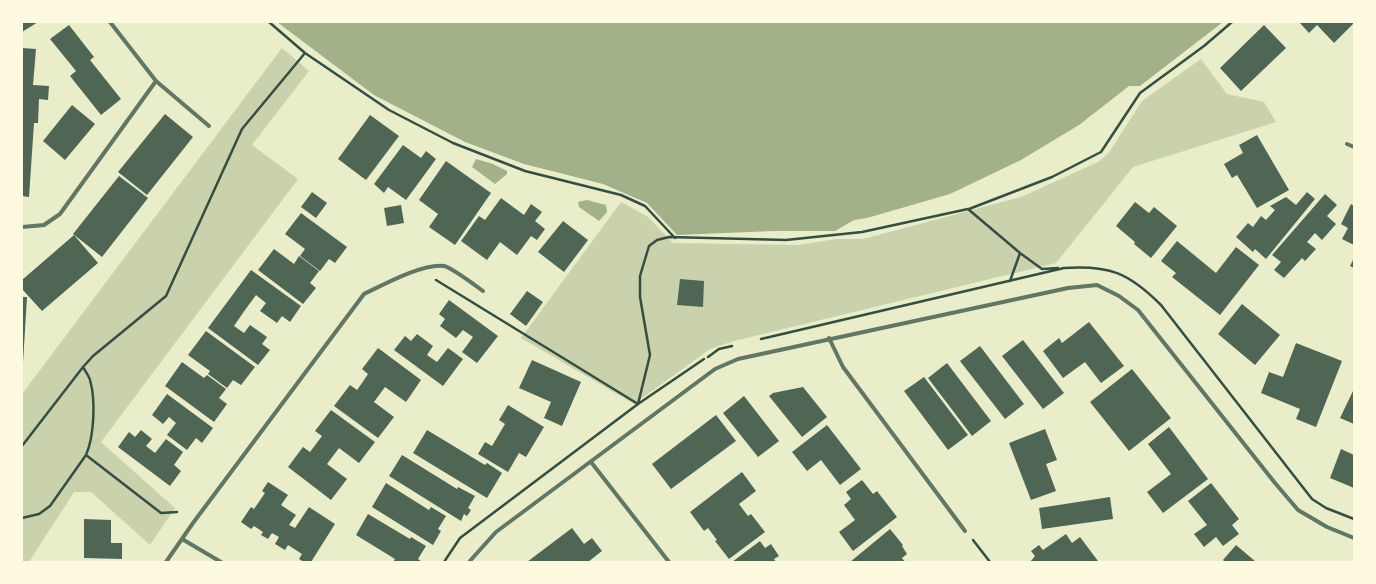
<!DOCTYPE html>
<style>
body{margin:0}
#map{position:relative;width:1376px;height:584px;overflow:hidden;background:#e9edc9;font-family:"Sofia Sans Condensed",sans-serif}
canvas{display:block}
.frame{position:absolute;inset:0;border:23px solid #fefae0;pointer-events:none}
</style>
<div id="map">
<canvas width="1376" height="584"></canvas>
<div class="frame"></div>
</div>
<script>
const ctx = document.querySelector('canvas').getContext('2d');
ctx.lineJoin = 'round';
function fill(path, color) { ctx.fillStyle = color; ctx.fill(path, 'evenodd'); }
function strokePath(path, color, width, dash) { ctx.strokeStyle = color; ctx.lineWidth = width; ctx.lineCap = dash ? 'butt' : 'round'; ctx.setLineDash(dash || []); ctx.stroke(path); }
fill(new Path2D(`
 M282 48 309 71 252 145 298 179 101 442 175 508 150 545 91 492H74L29 562H22V394Z
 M1201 59 1227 94 1264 102 1276 122 1133 167 1056 263 734 341 710 349 634 404 521 338 621 202 648 217 673 243 799 245 836 239H863L1021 197 1098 162 1108 154 1142 101Z`), '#cad2ad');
fill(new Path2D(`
 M277 22H1223L1140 86H1129L1079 125 1021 160 950 194 867 218 854 220 835 231H774L677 235 647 203 603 184 524 164 465 142 374 95Z
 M476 159 493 164 507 171V174L495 184 472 167Z
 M587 200 606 205 607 212 599 221 579 207 578 202Z`), '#a3b18a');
fill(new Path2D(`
 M22 22H38L22 32Z
 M1299 22H1354V23L1334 43 1317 25 1309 33Z
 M69 25 94 57 90 60 121 99 101 115 70 76 76 71 50 39Z
 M1264 25 1286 48 1241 91 1220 68Z
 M22 48 36 49 33 85 49 86 48 100 39 99 38 123H34L29 197 22 196Z
 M72 105 95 124 65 160 43 141Z
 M165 114 193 137 147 195 118 172Z
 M370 115 399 136 366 180 338 159Z
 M1257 135 1289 190 1257 208 1237 175 1232 178 1224 164 1243 153 1239 145Z
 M403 145 421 158 426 151 436 159 406 200 388 187 384 193 374 184Z
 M446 161 491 193 455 245 429 227 438 214 419 200Z
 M119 176 148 198 102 257 73 234Z
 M312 192 327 203 316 218 301 207Z
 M1307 192 1315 199 1266 259 1255 249 1253 252 1236 237 1248 223 1253 227 1261 216 1266 220 1275 210 1270 206 1286 197 1296 205Z
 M1325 194 1337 205 1327 216 1336 224 1322 240 1315 233 1307 242 1316 249 1305 261 1302 258 1284 278 1274 270 1281 262 1272 255Z
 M501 198 524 215 531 204 542 212 535 221 545 229 537 240 531 236 517 255 500 242 487 260 461 241 479 216 485 220Z
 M1135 202 1149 213 1154 207 1177 226 1151 258 1134 244 1135 242 1116 226Z
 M1351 204 1354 206V245L1342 239 1348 228 1341 224Z
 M401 205 404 223 387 226 384 208Z
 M301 213 347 247 335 263 329 259 320 271 300 256 305 249 285 234Z
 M563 221 588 240 564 272 538 252Z
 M74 235 98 263 42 311 22 289V280Z
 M1177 241 1216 273 1236 247 1259 265 1220 315 1172 277 1176 273 1161 261Z
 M274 249 294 264 299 256 319 271 310 283 316 288 303 304 258 270Z
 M1354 258V268L1350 266Z
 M251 270 301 306 290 322 282 316 277 323 260 311 266 303 256 295 245 310 234 326 244 333 250 325 267 337 262 344 270 350 258 365 208 328Z
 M680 279 704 281 703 307 677 305Z
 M527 291 543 302 526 326 510 314Z
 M22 297H27L23 363H22Z
 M449 300 498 336 477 363 462 352 473 337 463 330 456 338 440 326 445 319 439 314Z
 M1242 304 1280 335 1255 365 1218 334Z
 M1089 322 1124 366 1101 383 1085 362 1063 378 1043 351 1059 338 1062 343Z
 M206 331 255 367 241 385 233 380 227 388 208 374 210 371 188 355Z
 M417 334 433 346 427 355 437 362 448 348 463 359 443 386 394 350 405 336 411 341Z
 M1023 340 1064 393 1043 409 1002 356Z
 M1296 343 1342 361 1316 427 1296 419 1300 409 1261 393 1269 372 1283 377Z
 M980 346 1024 404 1005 419 960 361Z
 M378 348 421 380 406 402 385 387 374 402 394 417 378 438 334 406 350 385 357 390 362 383 368 374 362 369Z
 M532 360 581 382 562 426 544 418 551 402 519 388Z
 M182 362 204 378 207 375 226 389 219 398 227 404 214 422 165 386Z
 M947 363 991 421 972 436 928 378Z
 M1132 369 1171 418 1129 451 1090 402Z
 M924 377 968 435 948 450 904 391Z
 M803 387 827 417 802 437 769 396 773 393Z
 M1353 391H1354V424L1340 418Z
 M167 394 213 428 202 443 196 438 187 450 167 435 176 423 169 417 163 424 152 415Z
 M744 396 779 441 758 457 723 413Z
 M508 405 544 427 526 457 519 453 508 472 478 454 485 442 492 446 505 424 499 420Z
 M331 410 375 442 359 463 339 448 327 464 347 479 331 500 288 467 303 447 310 452 322 436 315 431Z
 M716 415 736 441 671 489 652 464Z
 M827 425 861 469 840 485 821 460 807 471 792 452Z
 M1169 427 1208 479 1163 513 1147 492 1171 474 1148 444Z
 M1045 429 1057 460 1046 464 1056 491 1031 500 1009 443Z
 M141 430 152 439 146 446 155 453 166 439 183 452 174 465 181 471 170 486 118 447 129 432 135 437Z
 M427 430 485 465 487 463 502 473 487 498 413 453Z
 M1341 449 1354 455V488L1330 478Z
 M402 455 457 489 458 487 475 496 468 508 471 510 467 516 464 514 461 521 389 476Z
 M742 472 756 491 739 504 748 516 751 514 765 532 729 559 715 541 717 540 708 528 704 531 690 512Z
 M862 480 873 494 877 491 897 517 853 551 839 532 855 520 844 505 851 499 846 492Z
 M268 482 288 495 281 505 296 515 289 525 295 528 309 507 335 524 311 562H304L299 559 302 554 288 545 285 550 275 544 279 537 272 533 268 539 261 535 263 532 254 526 251 529 241 522 251 507 254 509 265 493 262 491Z
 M386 483 429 510 431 507 446 516 438 529 441 531 433 545 372 507Z
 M1211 483 1239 519 1232 525 1239 534 1223 546 1216 537 1204 547 1194 534 1207 525 1188 501Z
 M1110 497 1113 519 1042 529 1039 508Z
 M368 514 410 539 411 537 426 546 418 559 422 562H393L395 559 356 535Z
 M84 519 111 520V543H122V559L84 558Z
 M572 528 584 544 592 538 602 551 588 562H527Z
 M890 529 903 545 902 546 907 554 902 558 905 562H850Z
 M1066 534 1072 543 1080 537 1098 561 1030 562 1035 556 1031 551 1039 545 1043 550Z
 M760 541 765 548 771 544 779 556 774 559 776 562H732Z
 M1236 545 1256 562H1225L1223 560Z`), '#4f6655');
strokePath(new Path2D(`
 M269 22 305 53 389 110 453 143 525 171 621 195 645 206 675 238
 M969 209 1052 177 1101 152 1140 93 1204 46 1232 22
 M436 280 638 404 650 355 640 297V276L649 246 657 240 669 237 786 240 862 232 968 209 1020 253 1042 269 1058 268
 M1010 281 1020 253
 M761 339 1064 268C1110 265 1129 273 1161 305L1312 499 1326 508 1354 519
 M708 357 719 349 732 346
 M22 446 83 367
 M86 455C94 437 96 400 90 380 89 376 85 371 83 367L93 356 166 296 242 129 305 53
 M22 518 39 514 50 506 86 455 161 513 177 512
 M973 540 990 562
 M444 562 460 538 638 404 704 359`), '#344e41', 2.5);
strokePath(new Path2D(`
 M110 22 156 81 209 126
 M1347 144 1354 147
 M22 227 44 225 60 214 156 81
 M829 338 843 367 965 531
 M591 462 669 562
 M182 539 221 562
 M166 562 193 523 364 294C383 285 423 263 444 266 451 267 476 286 483 291
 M469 562 496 532 715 369 738 359 1068 288 1097 285 1119 296 1138 310 1275 483 1298 510 1327 527 1354 538`), '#617663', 4);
</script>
